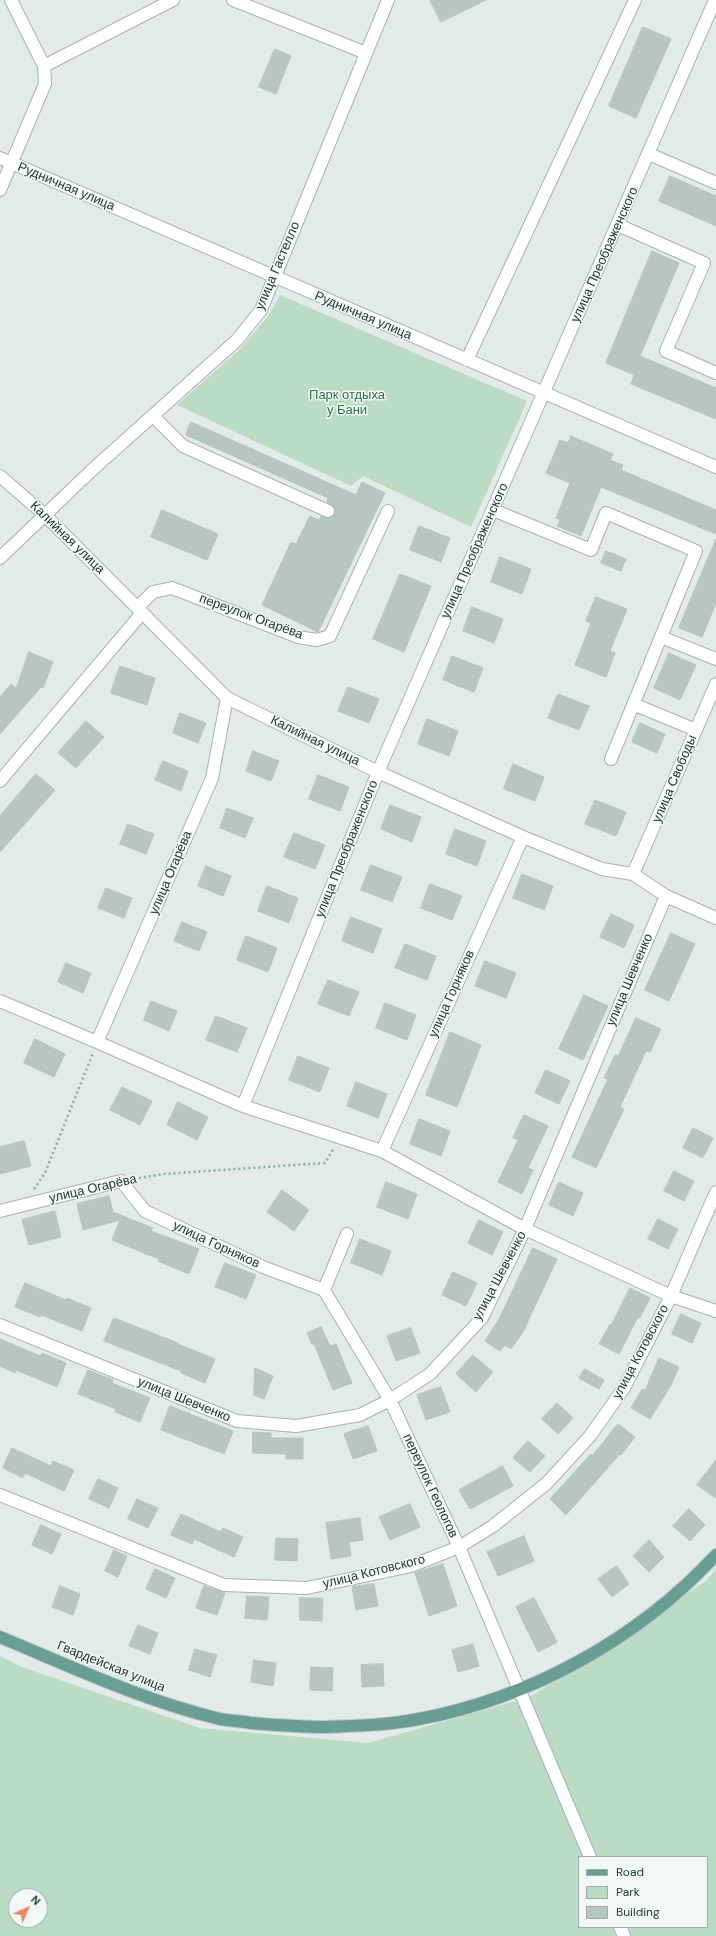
<!DOCTYPE html>
<meta charset="utf-8">
<style>
body{margin:0}
#map{position:relative;width:716px;height:1936px;overflow:hidden;background:#e2ebe7;font-family:"DM Sans",sans-serif}
canvas{display:block}
.legend{position:absolute;left:578px;top:1856px;width:130px;height:72px;box-sizing:border-box;background:#f2f8f5;border:1px solid #9faca8;margin:0;padding:5px 7px;list-style:none;font-size:12px;color:#233b35}
.legend li{display:flex;align-items:center;gap:8px;height:20px}
.legend b{width:20px;border:1px solid #9faca8}
.north{position:absolute;left:8px;top:1888px;width:40px;height:40px;box-sizing:border-box;background:#f2f8f5;border:1px solid #9faca8;border-radius:50%;rotate:45deg;font-size:11px;font-weight:700;line-height:16px;text-align:center;color:#233b35}
.north::after{content:'';display:block;margin:auto;width:14px;height:18px;background:#e98762;clip-path:polygon(50% 0,100% 100%,50% 72%,0 100%)}
</style>
<div id="map">
<canvas width="716" height="1936"></canvas>
<ul class="legend">
<li><b style="height:5px;background:#699e92"></b>Road</li>
<li><b style="height:11px;background:#bcdbc5"></b>Park</li>
<li><b style="height:11px;background:#b7c6c0"></b>Building</li>
</ul>
<div class="north">N</div>
</div>
<script>
const ctx = document.querySelector('canvas').getContext('2d');
ctx.lineJoin = 'round';
function fill(path, color) { ctx.fillStyle = color; ctx.fill(path, 'evenodd'); }
function strokePath(path, color, width, dash) { ctx.strokeStyle = color; ctx.lineWidth = width; ctx.lineCap = dash ? 'butt' : 'round'; ctx.setLineDash(dash || []); ctx.stroke(path); }
function drawText(font, color, halo, rows, align = 'center') {
  ctx.font = font + ' "DM Sans",sans-serif'; ctx.lineWidth = 3; ctx.setLineDash([]); ctx.textBaseline = 'middle'; ctx.strokeStyle = halo; ctx.fillStyle = color; for (const [text, x, y, turn = 0] of rows) {
    ctx.save(); ctx.translate(x, y); ctx.rotate((+turn || 0) * Math.PI / 180); ctx.textAlign = isNaN(turn) ? turn : align; if (halo) ctx.strokeText(text, 0, 0); ctx.fillText(text, 0, 0); ctx.restore();
  }
}
fill(new Path2D(`
 M280 295 527 401 471 527 363 476 351 486 177 405 241 348 268 316Z
 M716 1569V1936H0V1656L22 1667 200 1728 368 1743 530 1697 706 1581ZM579 1857H707V1927H579ZM16 1896H40V1920H16Z`), '#bcdbc5');
const building = new Path2D(`
 M430 0H486L441 22Z
 M643 27 671 39 636 118 609 106Z
 M275 49 291 56 276 94 259 87Z
 M670 176 716 196V226L659 201Z
 M652 251 679 263 640 356 716 388V419L631 384 634 375 606 363Z
 M191 422 356 495 362 482 385 493 318 632 262 605 291 542 296 544 310 516 319 520 321 516 329 518 335 514 334 507 327 502 328 498 186 435Z
 M571 436 613 454 610 460 623 465 621 470 716 510V534L601 487 581 536 557 526 560 520 556 518 570 483 546 473 560 440 568 443Z
 M162 510 218 534 207 560 151 537Z
 M419 526 450 538 441 562 410 550Z
 M716 539V603L702 637 679 628Z
 M606 551 626 559 621 571 601 563Z
 M500 557 531 569 522 594 491 582Z
 M400 574 431 586 404 652 373 639Z
 M596 597 627 609 610 651 615 653 606 677 575 665 591 623 586 621Z
 M472 607 503 619 494 643 463 631Z
 M29 652 53 662 43 688 41 687 0 734V697L11 684 16 688Z
 M669 653 696 665 680 700 654 688Z
 M452 656 483 668 474 692 443 680Z
 M120 666 155 678 147 705 111 693Z
 M348 687 379 699 369 723 338 711Z
 M558 694 589 706 579 730 548 718Z
 M180 713 206 723 198 743 173 733Z
 M427 719 458 731 449 756 418 744Z
 M86 721 104 737 76 768 58 753Z
 M640 723 665 734 657 753 632 742Z
 M253 751 279 761 271 781 246 771Z
 M163 761 188 771 181 791 155 780Z
 M513 764 544 777 535 801 504 789Z
 M36 774 55 790 0 852V816Z
 M318 775 349 787 340 811 309 799Z
 M595 800 626 812 616 836 585 824Z
 M390 805 421 817 412 842 381 829Z
 M227 808 253 818 245 838 220 828Z
 M128 824 154 834 146 854 120 844Z
 M455 829 486 841 477 866 446 854Z
 M294 833 325 845 315 869 284 857Z
 M371 865 402 877 392 902 361 890Z
 M206 866 231 876 223 896 198 886Z
 M522 874 553 886 544 910 513 898Z
 M430 884 462 896 452 920 421 908Z
 M267 886 298 898 289 923 258 911Z
 M106 888 132 898 124 918 98 908Z
 M611 914 634 925 624 948 600 937Z
 M351 917 382 929 373 953 342 941Z
 M182 922 207 932 199 951 174 941Z
 M671 933 695 944 669 1001 645 990Z
 M246 936 277 948 268 972 237 960Z
 M405 944 436 956 427 980 395 968Z
 M485 961 516 973 506 998 475 986Z
 M66 963 91 973 83 993 58 982Z
 M328 980 359 992 349 1016 318 1004Z
 M584 995 608 1006 583 1060 559 1049Z
 M151 1001 177 1011 169 1031 144 1020Z
 M385 1003 416 1015 407 1040 376 1028Z
 M216 1016 247 1028 237 1052 206 1040Z
 M636 1018 661 1029 650 1052 646 1051 620 1107 624 1109 596 1168 572 1157 608 1079 604 1078 615 1055 618 1056Z
 M450 1032 481 1045 457 1107 426 1095Z
 M35 1039 65 1054 54 1077 24 1063Z
 M298 1056 329 1068 320 1092 289 1080Z
 M546 1070 570 1081 559 1104 535 1093Z
 M356 1082 387 1094 378 1118 347 1106Z
 M122 1087 152 1101 140 1125 110 1110Z
 M178 1102 208 1117 197 1140 167 1125Z
 M524 1115 548 1126 528 1168 533 1170 522 1194 498 1182 518 1140 513 1138Z
 M419 1119 450 1131 441 1156 410 1144Z
 M693 1128 713 1138 703 1158 683 1148Z
 M24 1141 31 1166 0 1174V1147Z
 M674 1171 694 1181 684 1201 664 1191Z
 M386 1182 417 1194 408 1219 377 1207Z
 M559 1182 583 1193 573 1216 549 1205Z
 M282 1190 309 1210 294 1231 267 1212Z
 M109 1196 113 1212 153 1228 151 1231 199 1249 189 1274 158 1261 159 1259 112 1240 120 1220 83 1230 77 1204Z
 M55 1211 61 1237 29 1245 22 1220Z
 M658 1219 678 1229 668 1249 648 1239Z
 M479 1220 503 1232 492 1255 468 1243Z
 M360 1239 391 1251 382 1275 351 1263Z
 M533 1248 557 1259 523 1332 511 1349 505 1345 500 1351 485 1341 499 1319Z
 M225 1263 256 1275 246 1299 215 1287Z
 M453 1272 477 1283 466 1306 442 1295Z
 M25 1283 66 1300 67 1298 91 1308 82 1331 41 1315 40 1317 15 1307Z
 M630 1288 650 1298 640 1318 638 1317 619 1354 599 1344 610 1324 611 1325Z
 M681 1314 701 1323 692 1343 672 1334Z
 M114 1318 178 1343V1344L215 1359 205 1383 181 1373V1371L104 1341Z
 M321 1327 330 1346 336 1344 352 1383 333 1390 314 1344H312L307 1333Z
 M411 1328 420 1353 396 1361 387 1336Z
 M0 1339 40 1356 42 1353 66 1363 57 1387 16 1370 15 1373 0 1366Z
 M473 1355 493 1372 476 1392 456 1374Z
 M659 1358 679 1367 670 1387 650 1419 631 1408 642 1389 645 1390Z
 M255 1368 273 1376 264 1399 254 1395Z
 M585 1369 604 1380 599 1389 579 1378Z
 M88 1370 113 1380 112 1383 150 1398 140 1422 115 1412 116 1409 78 1394Z
 M441 1387 450 1412 426 1420 417 1395Z
 M557 1403 573 1418 558 1434 542 1419Z
 M170 1406 233 1431 224 1454 161 1430Z
 M618 1424 635 1437 621 1455 620 1454 566 1515 550 1499 591 1454 592 1456Z
 M368 1426 377 1451 353 1459 344 1434Z
 M253 1432 271 1433V1438H303V1459H286V1454L253 1453Z
 M528 1441 545 1456 530 1472 513 1458Z
 M12 1448 51 1466 53 1461 74 1470 64 1491 25 1473 23 1478 3 1468Z
 M716 1460V1498L697 1485Z
 M503 1466 513 1486 470 1509 459 1490Z
 M98 1479 118 1488 109 1508 89 1499Z
 M137 1499 158 1508 148 1528 128 1519Z
 M410 1504 420 1527 390 1540 379 1517Z
 M689 1509 705 1525 690 1541 673 1526Z
 M181 1514 221 1532 223 1528 243 1537 234 1557 194 1539 192 1544 171 1535Z
 M360 1518 363 1540 349 1542 351 1556 331 1559 326 1523Z
 M41 1525 61 1534 52 1554 32 1545Z
 M524 1536 534 1561 498 1576 487 1552Z
 M276 1538 298 1539 297 1561 275 1560Z
 M649 1540 664 1557 649 1572 633 1556Z
 M114 1550 127 1556 118 1577 105 1571Z
 M443 1564 457 1606 429 1616 415 1573Z
 M617 1566 629 1584 612 1597 598 1579Z
 M155 1569 175 1578 166 1598 146 1589Z
 M374 1584 378 1606 356 1610 352 1587Z
 M60 1586 80 1594 73 1615 52 1607Z
 M204 1586 225 1593 217 1615 196 1608Z
 M247 1596 269 1597 267 1620 245 1618Z
 M300 1598H323L322 1621 300 1620Z
 M534 1598 557 1642 538 1652 516 1607Z
 M138 1625 158 1633 150 1654 129 1646Z
 M473 1644 479 1666 458 1672 452 1650Z
 M195 1649 217 1655 210 1677 189 1670Z
 M254 1660 276 1663 273 1686 251 1682Z
 M383 1664 384 1686 362 1687 361 1665Z
 M311 1667 333 1668 332 1691 310 1690Z`);
fill(building, '#b7c6c0');
strokePath(building, '#b5c4be', 1);
const minor = new Path2D(`
 M233 0 366 53
 M44 66 173 0
 M649 154 716 183
 M0 158 716 467
 M0 190 45 84 44 66 11 0
 M618 225 704 263 666 351 716 373
 M467 360 635 0
 M153 416 183 446 328 511
 M0 476 45 515 227 698 378 772 523 837 602 869 633 874 666 896 716 918
 M493 510 591 550 606 513 696 551 611 759
 M0 558 92 470 237 340 261 310 388 0
 M137 608 153 592 172 588 298 637 317 640 330 636 388 511
 M661 637 716 659
 M633 704 696 730
 M0 781 142 613
 M633 874 716 684
 M0 1001 97 1042 243 1106 382 1151 525 1229 671 1296 716 1311
 M97 1042 212 778 227 698
 M243 1106 378 772 715 0
 M382 1151 523 837
 M0 1211 121 1181 145 1211 263 1267 324 1290
 M324 1290 390 1400 459 1547 590 1857
 M324 1290 347 1234
 M0 1325 237 1421 296 1426 360 1415 390 1400 430 1374 482 1318 525 1229 666 896
 M0 1495 224 1585 307 1588 411 1566 459 1547 493 1526 547 1483 590 1436 624 1388 671 1296 716 1192
 M620 1927 624 1936`);
const major = new Path2D(`
 M0 1637C72 1667 144 1701 220 1719 230 1721 241 1721 251 1723 276 1725 300 1727 325 1727 357 1726 388 1725 419 1719 531 1698 638 1639 716 1555`);
strokePath(minor, '#a5b3ae', 14);
strokePath(major, '#c1c8c6', 14);
strokePath(new Path2D(`
 M134 1179 163 1174 325 1163 334 1148
 M34 1189 45 1173 93 1053`), '#84ada1', 2.5, [2, 3]);
strokePath(minor, '#fff', 12);
strokePath(major, '#699e92', 12);
drawText('13px', '#233b35', '#f2f8f5', [
 ["Рудничная улица",66,187,23],
 ["улица Преображенского",605,255,-66],
 ["улица Гастелло",278,266,-67],
 ["Рудничная улица",363,316,23],
 ["Калийная улица",67,538,44],
 ["улица Преображенского",475,551,-66],
 ["переулок Огарёва",251,617,20],
 ["Калийная улица",315,741,26],
 ["улица Свободы",675,779,-67],
 ["улица Преображенского",347,849,-68],
 ["улица Огарёва",171,873,-67],
 ["улица Шевченко",630,980,-67],
 ["улица Горняков",452,994,-66],
 ["улица Огарёва",93,1189,-13],
 ["улица Горняков",216,1245,25],
 ["улица Шевченко",500,1276,-62],
 ["улица Котовского",641,1352,-62],
 ["улица Шевченко",184,1400,22],
 ["переулок Геологов",430,1486,65],
 ["улица Котовского",374,1572,-14],
 ["Гвардейская улица",111,1667,22]
]);
drawText('13px', '#306f4a', '#f2f8f5', [
 ["Парк отдыха",347,396],
 ["у Бани",347,411]
]);
</script>
